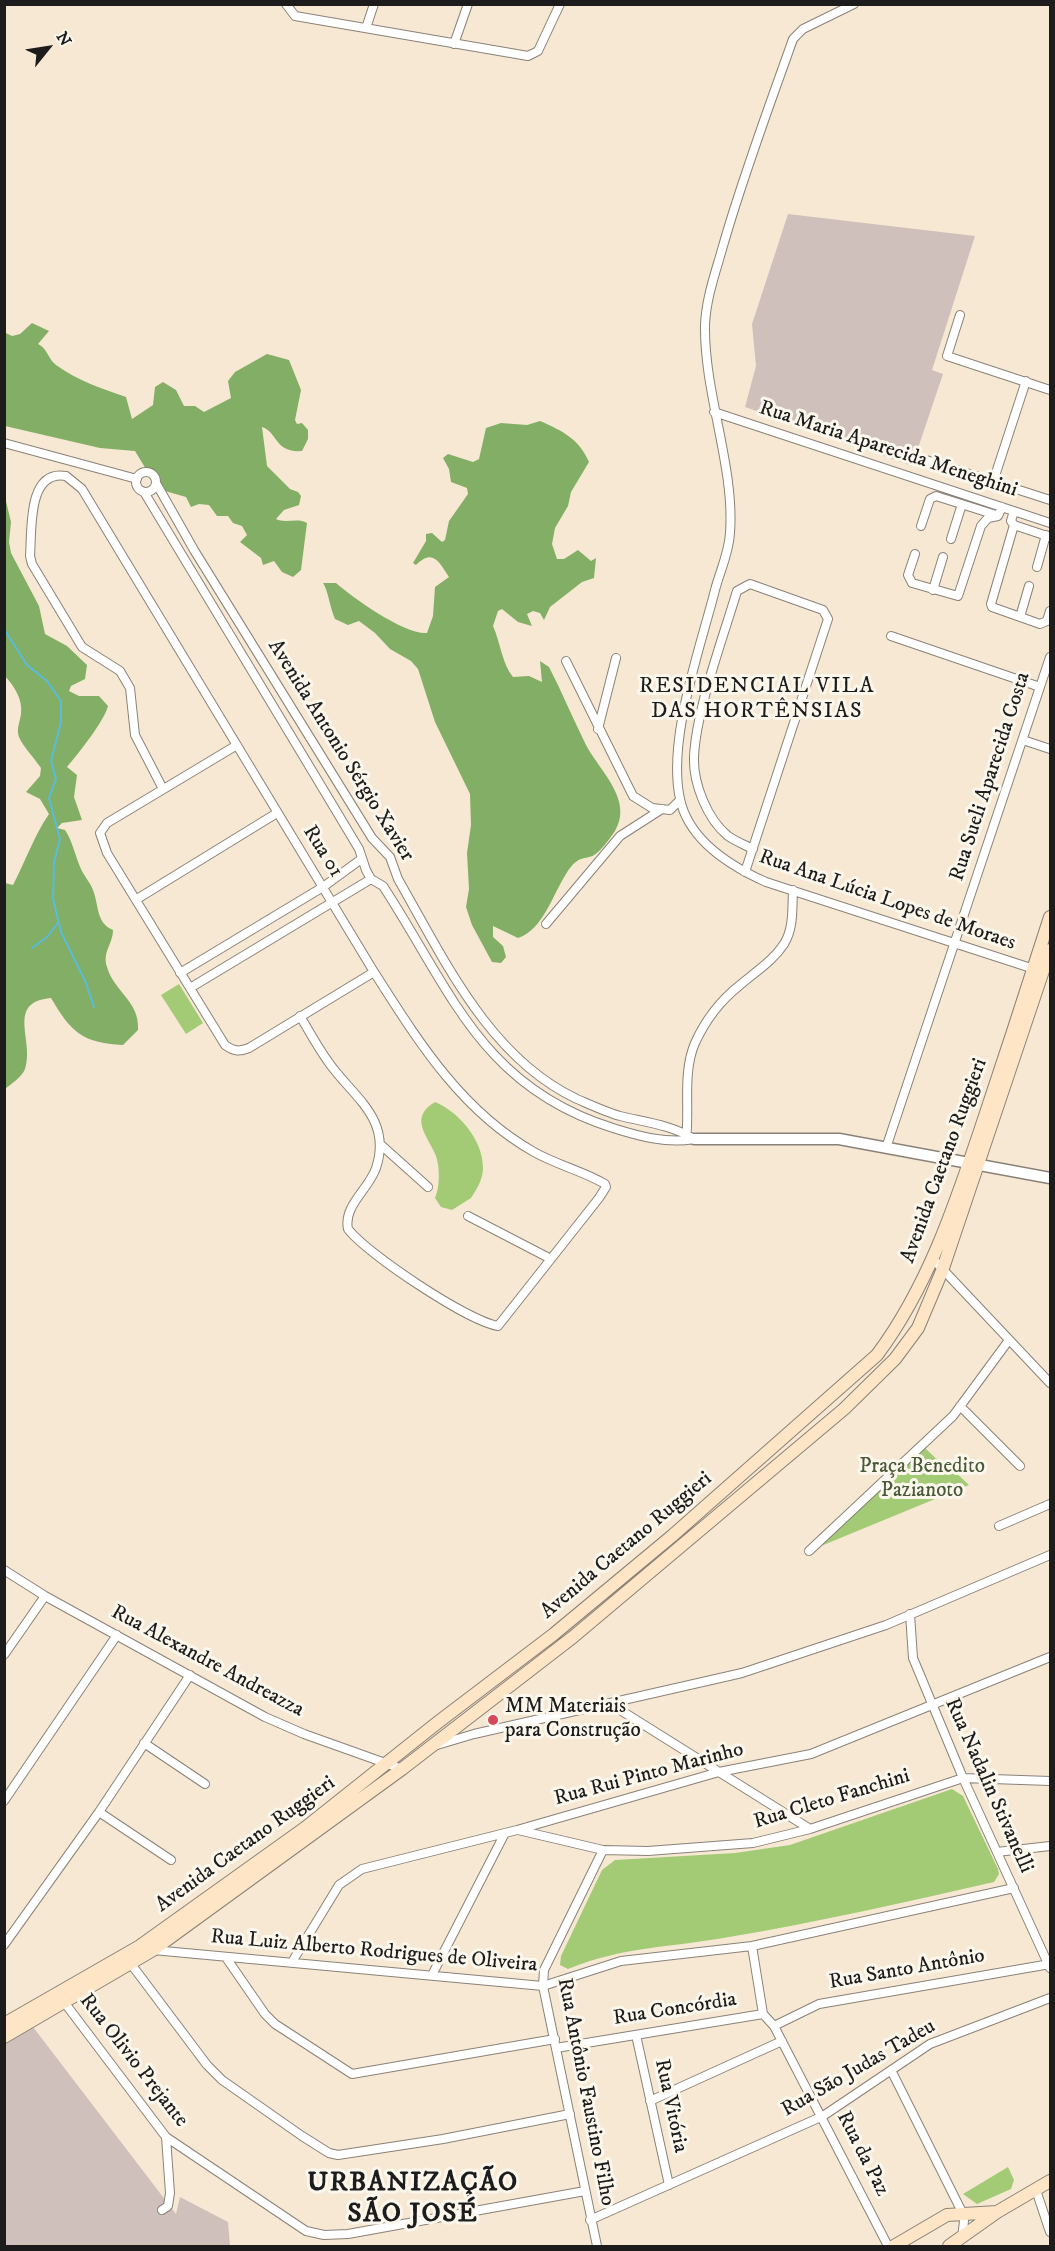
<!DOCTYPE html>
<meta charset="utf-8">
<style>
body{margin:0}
#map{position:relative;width:1055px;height:2251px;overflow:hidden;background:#f7e8d3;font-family:"IM FELL DW Pica",serif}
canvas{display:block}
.frame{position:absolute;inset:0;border:6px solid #1c1c1c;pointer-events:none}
.north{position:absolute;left:18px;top:18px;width:60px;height:60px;-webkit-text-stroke:4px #fbf7ec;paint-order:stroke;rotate:60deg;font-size:16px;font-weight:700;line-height:24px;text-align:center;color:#1c1c1c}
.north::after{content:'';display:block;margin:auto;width:21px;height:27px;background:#1c1c1c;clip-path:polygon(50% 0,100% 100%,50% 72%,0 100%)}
</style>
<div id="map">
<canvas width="1055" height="2251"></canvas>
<div class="frame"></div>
<div class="north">N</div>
</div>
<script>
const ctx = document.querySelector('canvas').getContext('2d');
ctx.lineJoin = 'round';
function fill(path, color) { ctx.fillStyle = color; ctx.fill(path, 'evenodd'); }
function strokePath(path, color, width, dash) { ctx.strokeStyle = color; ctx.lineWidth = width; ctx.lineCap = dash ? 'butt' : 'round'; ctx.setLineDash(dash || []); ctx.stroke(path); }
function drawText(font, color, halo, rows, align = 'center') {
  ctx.font = font + ' "IM FELL DW Pica",serif'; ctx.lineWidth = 6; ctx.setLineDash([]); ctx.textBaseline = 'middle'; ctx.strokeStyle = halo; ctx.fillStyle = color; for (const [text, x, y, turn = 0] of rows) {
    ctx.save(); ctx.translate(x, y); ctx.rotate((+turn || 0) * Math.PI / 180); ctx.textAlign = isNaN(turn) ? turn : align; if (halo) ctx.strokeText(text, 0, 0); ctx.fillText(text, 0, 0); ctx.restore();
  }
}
fill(new Path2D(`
 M788 214 975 236 932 370 943 374 912 466 745 407 756 366 752 324Z
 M30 2023 176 2214 180 2197 228 2222 230 2246H5V2039Z`), '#cfc0bb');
fill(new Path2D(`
 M179 984 203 1023 186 1034 161 995Z
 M435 1102C459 1112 483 1140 483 1168 483 1179 477 1189 471 1198L452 1210 441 1207 435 1198C440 1187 440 1168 436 1156 428 1136 408 1118 435 1102Z
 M925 1448 950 1472 953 1470 969 1485 816 1548Z
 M952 1789 963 1796 998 1869 999 1874 994 1882C906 1902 818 1922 729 1937 674 1947 620 1947 568 1969L560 1965 561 1956 602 1870 615 1860 735 1853 790 1845Z
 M1008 2167 1014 2180 1011 2189 977 2204 963 2194Z`), '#a3ca75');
fill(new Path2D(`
 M32 323 49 331 38 344C48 349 48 359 56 365 78 381 101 388 126 397L132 419 153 405 155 387 163 382 176 390 184 406H195L204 412 231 398 228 381 235 372 267 354 289 360 301 390 295 420 297 424 302 423 308 430V439L302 451C274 453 278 432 262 427L267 466 290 489 298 492 301 496 299 505 284 510 276 519C286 524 297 517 307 523L301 570 293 577 282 572 274 561 263 565 261 558 240 542 247 535 242 526 233 523 228 516H217L209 505 199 504 191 507 186 497 158 489 135 451 100 448 5 426 4 332 12 336 20 334Z
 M540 421C563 431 579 439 589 462L571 492 568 506 555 528 552 544 557 559H564L578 550 591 561 596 558 594 578 582 582 550 607 544 620 540 613 533 611 527 614 532 626 518 622 502 609 498 611 493 626C500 641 502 664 513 677L529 676 542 682 540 661 549 667C562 692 573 719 586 745 599 770 634 800 615 831 610 838 604 847 598 852 586 863 580 851 566 874 553 894 543 930 518 938L493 926V937L503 946 506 957 501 963 492 962 472 925 466 907 469 889 467 853 471 825 470 794 435 722 418 669 411 661 390 649 375 633 359 621 348 625 335 619C330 608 328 590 323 583H336C353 598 405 635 427 633L433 616 435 587 449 577C439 562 433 548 416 565L413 563 426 541V534L432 533 442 542 445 540 449 521 468 494 467 488 451 482 449 469 443 458 448 454 473 462 479 459 486 428 501 423 527 425Z
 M5 497 11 522 9 542 11 553 39 606 45 634 67 646 87 665 85 679 71 686 69 691 79 696H99L108 706C105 720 78 754 67 767L77 775 74 797 82 820 62 823 57 828 65 830C73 842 75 856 81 869 84 876 90 882 93 890 99 905 96 923 113 930 113 944 102 952 107 967 114 992 140 1001 138 1030L123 1045C82 1043 71 1032 51 998 5 1002 35 1041 25 1069 22 1077 11 1084 5 1089V883L13 885C26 860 34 836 49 814L40 799 26 792 40 776 41 768C35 759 22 745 19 737 16 729 20 722 21 714 23 699 14 686 5 676Z`), '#82ae66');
strokePath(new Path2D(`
 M4 629 27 665 47 681 61 701V722L51 761 56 779 49 798 60 839 54 863 53 899 61 932 86 983 94 1007
 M32 948 47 937 58 923`), '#5abcd8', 2);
const minor = new Path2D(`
 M286 4 295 16 528 56 538 51 560 4
 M854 4 803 29 793 39C769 107 743 176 723 246 716 271 706 298 705 325 704 394 735 467 730 533 729 553 720 571 715 590 700 649 667 740 680 799 689 841 730 866 766 882L1034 969
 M366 28 374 4
 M454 44 468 4
 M960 315 947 356 1050 390
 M714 412 1050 523
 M4 443 137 479
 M920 458 1050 500
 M136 482a10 10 0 1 1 20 0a10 10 0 1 1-20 0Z
 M993 482 1026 381
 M156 483 194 550 372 838 390 857 398 879C444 959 489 1058 577 1099 591 1105 606 1112 620 1116 644 1122 672 1125 694 1139
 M144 492 317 779 359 849 366 870 371 879 383 886C451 990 481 1087 613 1128 638 1136 667 1144 694 1139
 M1014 511 1011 521 1014 525 1050 537
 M1014 525 991 604 992 607 1040 624 1047 621 1050 611
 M921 526 930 499 936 496 996 515
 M951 539 962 504
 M915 554 908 575 912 583 958 596 981 526 988 518 998 516 1002 507
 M1037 567 1046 535
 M933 590 943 557
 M1020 617 1029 586
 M891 636 1040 687
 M566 661 633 796 652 808 670 810 680 800
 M598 729 616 658
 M1023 740 1050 749
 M237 745 107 823 100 833 107 853 225 1045C233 1051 239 1052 249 1048L374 972
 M163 789 135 735 130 688 120 671 82 647 32 564 30 556C32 531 27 469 66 476L82 489 374 972C418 1041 461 1111 534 1152 557 1165 583 1171 605 1184L606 1187 599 1198 498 1326C468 1321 367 1254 348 1229 343 1206 369 1189 376 1168 393 1117 350 1095 327 1060 317 1046 309 1031 300 1016
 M745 872 828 619 823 610 750 584 737 591C723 638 696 710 694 757 693 783 707 819 728 836 735 841 745 845 753 849
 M137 899 277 813
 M546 924 620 836 662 809
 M180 973 323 887 360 860
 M190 988 371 879
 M686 1140C690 1109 682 1073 695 1043 705 1021 721 1000 740 985 755 972 773 961 784 944 794 928 792 908 793 890
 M380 1144 428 1187
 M886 1148 1050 657
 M468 1216 551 1259
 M933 1259 1050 1383
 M960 1406 1020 1466
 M999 1526 1050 1504
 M809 1551 953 1416 1009 1340
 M4 1570 45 1596 265 1717 304 1734 402 1769
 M910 1614 913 1658 963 1778 1050 1968
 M4 1655 45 1596
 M609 1703 810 1829
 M144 1743 205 1784
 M437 1745 474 1734 742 1673 886 1625 1050 1555
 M4 1801 117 1635
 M99 1812 171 1860
 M518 1830 603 1850 648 1851 753 1843 810 1829 963 1778 1050 1781
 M997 1852 1050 1846
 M4 1945 99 1812 190 1675
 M752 1946 763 2014 774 2026 888 2246
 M153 1950 543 1986 621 1961 752 1946 1014 1888
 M227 1959 265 2014 275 2024 352 2074 555 2039
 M292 1962 339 1885 362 1869 517 1830 719 1772 811 1754 1050 1657
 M131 1964 207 2065 222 2080 302 2136 329 2153 338 2155 443 2139 570 2114
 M432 1975 505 1833
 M61 1998 166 2137 306 2231 324 2235 348 2234 585 2191
 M774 2026 819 2004 1050 1964
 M636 2035 669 2185
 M556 2048 763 2014
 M891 2070 962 2212 964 2221 962 2238
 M650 2101 782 2041
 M1036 2190 1050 2232
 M162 2210 168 2206 170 2193 166 2137
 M590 2220 823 2116 930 2044 1050 1998
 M597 2246 543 1986 544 1970 603 1850`);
const tertiary = new Path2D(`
 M694 1139H839L1050 1178`);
const secondary = new Path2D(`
 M4 2024 140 1946 305 1828 437 1723 554 1634 672 1536 877 1355C930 1284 957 1199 985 1116 1007 1050 1029 983 1050 917
 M4 2037 153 1950 402 1769 573 1637 844 1409 895 1359 918 1328 942 1271 1050 950
 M894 2246 947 2215 997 2212
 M949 2246 997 2212 1050 2181`);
strokePath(minor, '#8a8278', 10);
strokePath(tertiary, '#8a8278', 13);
strokePath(secondary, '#8a8278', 14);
strokePath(minor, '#fff', 8);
strokePath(tertiary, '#fff', 10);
strokePath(secondary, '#fde5c5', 12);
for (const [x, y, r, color] of [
 [493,1720,6,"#d1495b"]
]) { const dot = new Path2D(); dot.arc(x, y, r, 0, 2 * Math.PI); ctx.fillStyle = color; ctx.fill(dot); strokePath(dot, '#fbf7ec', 2); }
drawText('21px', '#1c1c1c', '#fbf7ec', [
 ["Rua Maria Aparecida Meneghini",888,450,18],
 ["Avenida Antonio Sérgio Xavier",340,751,58],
 ["Rua Sueli Aparecida Costa",991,777,-72],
 ["Rua 01",322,852,58],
 ["Rua Ana Lúcia Lopes de Moraes",887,901,19],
 ["Avenida Caetano Ruggieri",945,1161,-70],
 ["Avenida Caetano Ruggieri",627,1546,-40],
 ["Rua Alexandre Andreazza",207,1662,28],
 ["Rua Rui Pinto Marinho",649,1775,-15],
 ["Rua Nadalin Stivanelli",988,1786,66],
 ["Rua Cleto Fanchini",832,1800,-17],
 ["Avenida Caetano Ruggieri",246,1845,-36],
 ["Rua Luiz Alberto Rodrigues de Oliveira",374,1952,5],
 ["Rua Santo Antônio",907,1970,-10],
 ["Rua Concórdia",675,2010,-9],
 ["Rua Olivio Prejante",133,2061,52],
 ["Rua São Judas Tadeu",859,2069,-30],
 ["Rua Antônio Faustino Filho",585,2092,79],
 ["Rua Vitória",670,2106,78],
 ["Rua da Paz",862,2154,63]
]);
drawText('21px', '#4b593b', '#fbf7ec', [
 ["Praça Benedito",922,1468],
 ["Pazianoto",922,1492]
]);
drawText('21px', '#1c1c1c', '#fbf7ec', [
 ["MM Materiais",505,1708],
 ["para Construção",505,1732]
], 'left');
ctx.letterSpacing = '1.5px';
drawText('22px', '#1c1c1c', '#fbf7ec', [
 ["RESIDENCIAL VILA",757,687],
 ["DAS HORTÊNSIAS",757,712]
]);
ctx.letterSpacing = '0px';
ctx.letterSpacing = '1.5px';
drawText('bold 27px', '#1c1c1c', '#fbf7ec', [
 ["URBANIZAÇÃO",413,2184],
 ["SÃO JOSÉ",413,2215]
]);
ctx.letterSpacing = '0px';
</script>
